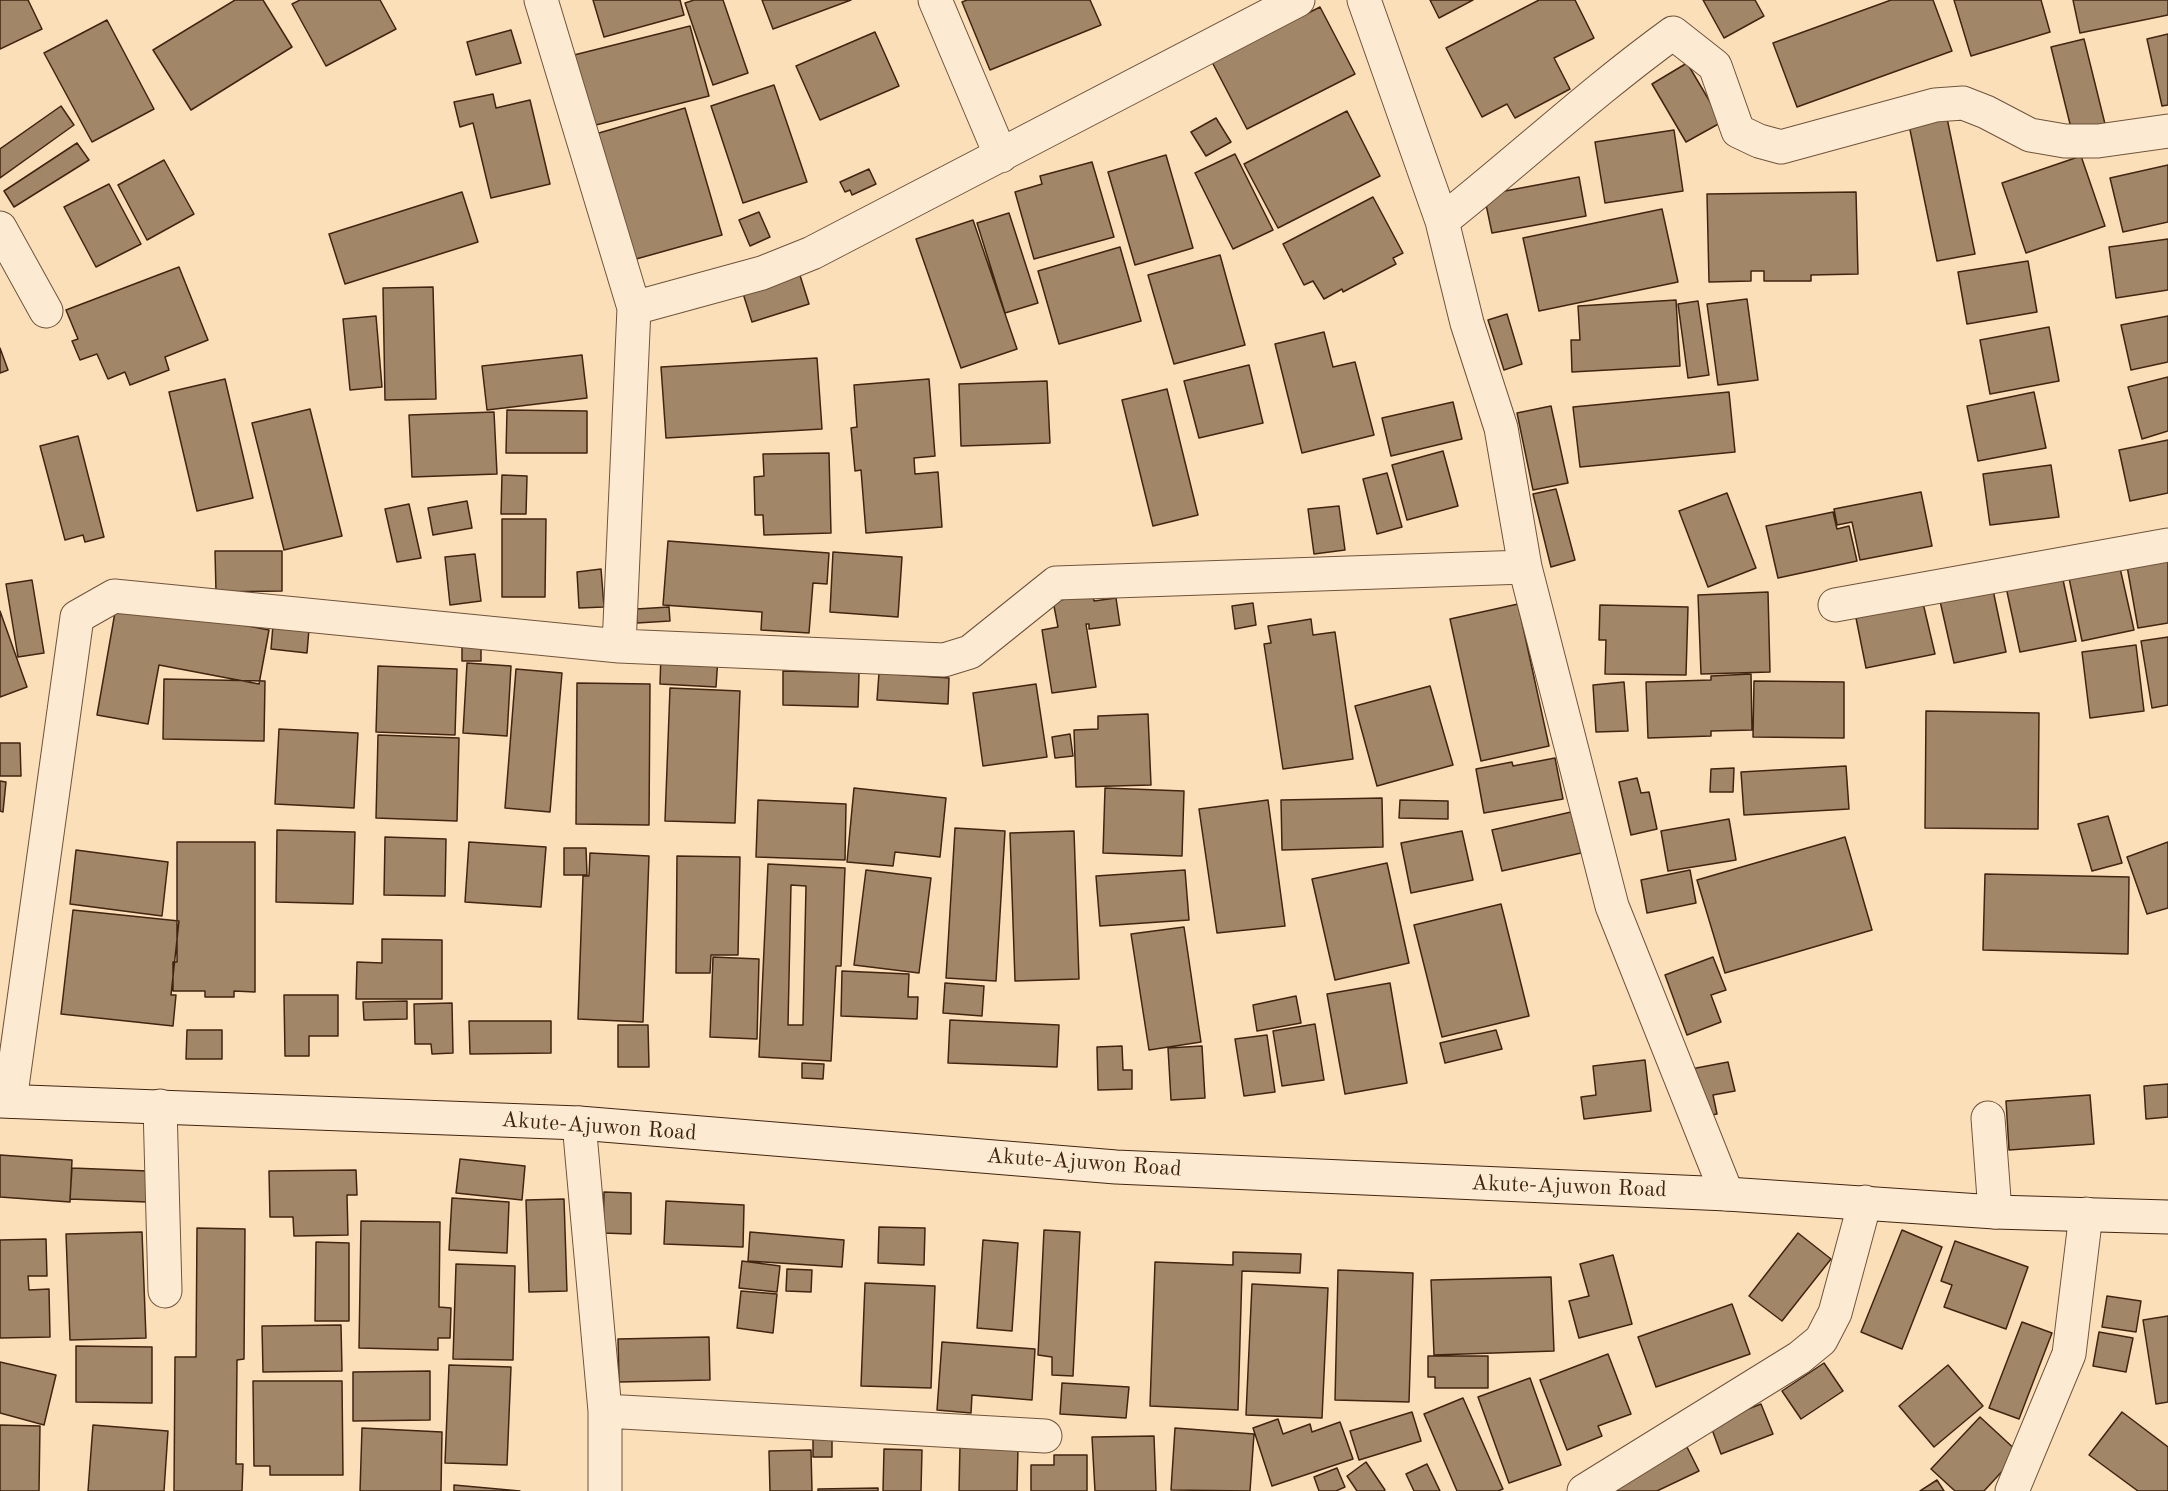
<!DOCTYPE html>
<style>
body{margin:0}
canvas{display:block;background:#fbdfb9}
</style>
<canvas width="2168" height="1491"></canvas>
<script>
const ctx = document.querySelector('canvas').getContext('2d');
ctx.lineJoin = 'round';
function fill(path, color) { ctx.fillStyle = color; ctx.fill(path, 'evenodd'); }
function strokePath(path, color, width, dash) { ctx.strokeStyle = color; ctx.lineWidth = width; ctx.lineCap = dash ? 'butt' : 'round'; ctx.setLineDash(dash || []); ctx.stroke(path); }
function drawText(font, color, halo, rows, align = 'center') {
  ctx.font = font + ' "Old Standard TT",serif'; ctx.lineWidth = 6; ctx.setLineDash([]); ctx.textBaseline = 'middle'; ctx.strokeStyle = halo; ctx.fillStyle = color; for (const [text, x, y, turn = 0] of rows) {
    ctx.save(); ctx.translate(x, y); ctx.rotate((+turn || 0) * Math.PI / 180); ctx.textAlign = isNaN(turn) ? turn : align; if (halo) ctx.strokeText(text, 0, 0); ctx.fillText(text, 0, 0); ctx.restore();
  }
}
const building = new Path2D(`
 M0 0H28L42 29 0 49Z
 M235 0H263L292 47 191 110 153 50Z
 M300 0H380L396 29 326 66 292 4Z
 M593 0H680L684 15 604 37Z
 M694 0H723L748 73 713 85 685 3Z
 M762 0H851L773 29Z
 M967 0H1090L1101 25 990 70 962 2Z
 M1430 0H1473L1439 18Z
 M1539 0H1575L1594 38 1554 58 1570 89 1515 118 1507 104 1482 117 1446 48Z
 M1703 0H1755L1764 16 1724 38Z
 M1891 0H1933L1952 51 1797 107 1773 43Z
 M1954 0H2041L2050 32 1971 56Z
 M2073 0H2168V15L2080 33Z
 M1320 7 1355 74 1247 129 1212 62Z
 M107 20 154 109 92 142 44 53Z
 M690 26 709 96 592 126 574 55Z
 M511 30 521 63 476 75 467 42Z
 M875 32 899 86 820 120 796 66Z
 M2168 34V105L2162 106 2147 39Z
 M2084 39 2105 124 2072 132 2051 47Z
 M1687 63 1722 122 1686 142 1652 84Z
 M774 85 807 182 743 203 711 106Z
 M493 94 496 108 530 100 550 184 491 198 473 123 460 127 454 102Z
 M61 106 74 125 0 178V149Z
 M685 108 722 235 629 261 592 135Z
 M1347 111 1380 176 1278 228 1244 164Z
 M1216 118 1231 142 1206 156 1191 132Z
 M1947 118 1975 254 1937 261 1909 125Z
 M1674 130 1683 191 1605 203 1595 142Z
 M77 143 89 160 14 207 4 191Z
 M1235 154 1273 230 1233 249 1195 173Z
 M1166 155 1193 248 1135 265 1108 172Z
 M2081 156 2105 226 2026 253 2002 183Z
 M164 160 194 214 147 240 118 185Z
 M1092 162 1114 237 1034 259 1015 192 1042 184 1040 176Z
 M2168 165V222L2123 232 2110 178Z
 M869 169 876 184 852 195 850 190 845 192 840 182Z
 M1579 177 1586 216 1492 233 1484 195Z
 M109 184 141 244 96 267 64 207Z
 M462 192 478 242 345 284 329 234Z
 M1856 192 1858 274 1811 275V281H1764V271H1751V281L1709 282 1707 194Z
 M1373 197 1403 253 1393 258 1396 264 1343 292 1342 289 1324 299 1313 281 1304 285 1283 244Z
 M1662 209 1678 282 1539 311 1523 238Z
 M759 212 770 237 750 246 739 220Z
 M1009 213 1038 303 1005 313 977 223Z
 M973 220 1017 349 961 368 916 239Z
 M2168 239V290L2116 298 2109 247Z
 M1120 247 1141 321 1059 344 1038 271Z
 M1220 255 1245 345 1174 364 1148 275Z
 M2028 261 2037 312 1967 324 1958 272Z
 M179 267 208 340 165 357 169 370 130 385 125 372 108 379 97 354 80 360 72 341 78 339 66 310Z
 M798 269 809 304 752 322 741 287Z
 M433 287 436 399 385 400 383 288Z
 M1747 299 1758 380 1718 385 1707 304Z
 M1676 300 1680 366 1572 372 1571 340H1580L1578 306Z
 M1698 301 1709 375 1688 378 1678 304Z
 M1507 314 1522 364 1504 370 1488 320Z
 M376 316 382 387 350 390 343 319Z
 M2168 316V362L2131 370 2121 325Z
 M2049 327 2059 381 1990 394 1980 340Z
 M1324 332 1333 367 1355 362 1374 435 1302 453 1275 344Z
 M0 348 8 370 0 373Z
 M582 355 587 398 487 410 482 366Z
 M817 358 822 429 666 438 661 367Z
 M1249 365 1263 423 1199 438 1184 381Z
 M2168 377V431L2142 439 2128 387Z
 M225 379 253 498 197 511 169 392Z
 M929 379 935 456 914 458 915 474 938 472 942 527 866 533 861 470 855 471 851 428 857 427 854 385Z
 M1047 381 1050 443 961 446 959 384Z
 M1167 389 1198 515 1153 526 1122 400Z
 M1729 392 1735 452 1580 467 1573 407Z
 M2034 392 2046 448 1978 461 1967 406Z
 M1453 402 1462 439 1391 456 1382 418Z
 M1551 406 1568 483 1533 490 1517 413Z
 M310 409 342 536 284 550 252 423Z
 M507 410 587 411V453H506Z
 M494 412 497 474 412 477 409 415Z
 M78 436 104 537 85 542 83 535 65 540 40 446Z
 M2168 440V493L2130 501 2119 450Z
 M1443 451 1458 506 1407 520 1392 465Z
 M829 453 831 533 764 535 763 515H755L754 477 764 476 763 454Z
 M2051 465 2059 517 1990 525 1983 474Z
 M1387 473 1402 527 1377 534 1363 479Z
 M502 475 527 476 526 514H501Z
 M1556 489 1575 560 1551 567 1533 494Z
 M1921 492 1932 546 1860 560 1852 522 1837 525 1834 509Z
 M1727 493 1756 568 1708 587 1679 511Z
 M467 501 472 528 433 535 428 508Z
 M409 504 421 558 397 562 385 509Z
 M1339 506 1345 550 1314 554 1308 509Z
 M1833 512 1837 529 1849 526 1857 561 1778 578 1766 526Z
 M502 519H546L545 597H502Z
 M668 541 829 553 827 584 813 583 809 633 761 630 762 612 663 605Z
 M215 551H282V591L216 592Z
 M833 552 902 557 898 617 830 612Z
 M475 554 481 601 450 605 445 557Z
 M2168 559V623L2138 628 2127 566Z
 M2120 568 2134 630 2082 641 2069 578Z
 M601 569 604 607 579 608 577 572Z
 M2062 575 2076 641 2020 652 2006 587Z
 M32 580 44 653 18 657 6 584Z
 M1993 590 2006 652 1954 663 1940 601Z
 M1768 592 1770 672 1701 674 1698 595Z
 M1093 595 1094 601 1116 598 1120 625 1089 629V624H1086L1096 687 1052 693 1042 630 1058 627 1053 601Z
 M117 601 269 630 259 684 159 665 148 724 97 715Z
 M1253 603 1256 625 1235 629 1232 606Z
 M1923 603 1935 654 1866 668 1856 618Z
 M1518 604 1549 746 1481 761 1450 619Z
 M1600 605 1688 607 1686 675 1605 674 1606 640H1599Z
 M669 607 670 621 637 623 636 609Z
 M0 611 27 687 0 697Z
 M1311 619 1313 635 1335 632 1353 759 1283 769 1264 644 1271 643 1268 626Z
 M273 625 309 629 307 653 271 649Z
 M2168 637V705L2152 708 2141 641Z
 M462 643H481V661H462Z
 M2136 645 2144 711 2090 718 2082 652Z
 M661 654 718 657 716 687 660 684Z
 M467 663 511 666 507 736 463 733Z
 M378 666 457 669 455 735 376 732Z
 M516 669 562 673 550 812 505 808Z
 M783 671 859 673 858 707 783 705Z
 M879 673 949 678 948 704 877 700Z
 M1751 674 1752 730 1711 731V736L1648 738 1646 682 1711 680V676Z
 M164 679 265 681 264 741 163 739Z
 M1754 681 1844 682V738L1753 737Z
 M1624 682 1628 731 1596 732 1593 685Z
 M577 683 650 684 649 825 576 824Z
 M1036 684 1047 757 983 766 973 693Z
 M1430 686 1453 765 1377 786 1355 706Z
 M670 688 740 691 735 823 665 821Z
 M1926 711 2039 713 2038 829 1925 828Z
 M1148 714 1151 785 1076 787 1074 730 1098 729V716Z
 M279 729 358 733 354 808 275 804Z
 M1070 734 1073 756 1055 758 1052 737Z
 M378 735 459 738 457 821 376 818Z
 M0 743H20L21 776H0Z
 M1555 758 1563 799 1484 813 1476 769 1512 762 1513 766Z
 M1846 766 1849 809 1744 815 1741 772Z
 M1734 768 1733 792H1710L1711 769Z
 M1637 778 1641 793 1649 792 1657 829 1631 835 1619 782Z
 M0 781 6 782 3 812 0 811Z
 M854 788 946 798 940 857 895 852 893 866 847 862Z
 M1105 788 1184 791 1182 856 1103 853Z
 M1382 798 1383 847 1282 850 1281 800Z
 M758 800 846 804 845 860 756 857Z
 M1268 800 1285 926 1217 933 1199 809Z
 M1400 800 1448 801V819L1399 818Z
 M1571 812 1581 853 1502 871 1492 830Z
 M2108 816 2122 863 2092 871 2078 824Z
 M1729 819 1736 860 1668 871 1661 831Z
 M955 828 1005 831 996 981 946 978Z
 M277 830 355 832 353 904 276 902Z
 M1074 831 1079 979 1015 981 1010 833Z
 M1462 831 1473 880 1411 893 1401 843Z
 M385 837 446 839 445 896 384 895Z
 M1845 837 1872 930 1725 973 1697 880Z
 M177 842H255V992L234 991V997H205V991H173V962H177Z
 M469 842 546 847 541 907 465 902Z
 M2168 842V908L2147 914 2127 857Z
 M564 848H586L587 875H564Z
 M76 850 168 862 162 916 70 904Z
 M590 853 649 856 643 1022 578 1019 583 876H589Z
 M677 856 740 857 738 955H711L710 973H676Z
 M1387 863 1409 963 1335 980 1312 879Z
 M768 864 845 868 841 966H836L831 1061 759 1057ZM791 885 806 886 803 1025H788Z
 M866 870 931 878 919 973 854 965Z
 M1185 870 1189 920 1100 926 1096 876Z
 M1690 870 1696 903 1647 913 1641 880Z
 M1985 874 2129 877 2128 954 1983 950Z
 M1501 904 1529 1016 1442 1037 1414 925Z
 M73 910 179 921 171 995H176L173 1026 61 1014Z
 M1184 927 1201 1042 1149 1050 1131 934Z
 M382 939 442 940V999H356L357 962 382 963Z
 M713 957 759 959 757 1039 710 1037Z
 M1713 957 1726 990 1711 995 1721 1022 1687 1035 1665 975Z
 M842 971 909 974 908 997H918L917 1019 841 1016Z
 M945 983 984 986 982 1016 943 1013Z
 M1390 983 1407 1083 1345 1094 1327 994Z
 M284 995H338V1036H309V1056H285Z
 M1296 996 1301 1023 1257 1031 1253 1005Z
 M407 1001V1019L364 1020 363 1002Z
 M452 1003 453 1053 432 1054 431 1044H415L414 1004Z
 M950 1020 1059 1025 1057 1067 948 1063Z
 M469 1021H551V1053L470 1054Z
 M1315 1024 1324 1080 1282 1086 1273 1031Z
 M618 1025H648L649 1067H618Z
 M187 1030H222V1059H186Z
 M1496 1030 1502 1049 1445 1063 1440 1043Z
 M1267 1035 1275 1092 1244 1096 1235 1039Z
 M1122 1046 1123 1070H1132V1089L1098 1090 1097 1047Z
 M1202 1046 1205 1098 1171 1100 1168 1048Z
 M1645 1060 1651 1111 1584 1119 1581 1097 1596 1095 1593 1066Z
 M1728 1062 1735 1091 1713 1095 1717 1114 1700 1117 1691 1069Z
 M802 1063 824 1064 823 1079 802 1078Z
 M2168 1084V1117L2146 1119 2144 1086Z
 M2090 1095 2094 1144 2009 1150 2006 1101Z
 M0 1155 72 1160 70 1202 0 1197Z
 M460 1159 525 1166 522 1200 456 1193Z
 M72 1168 148 1171 147 1202 70 1199Z
 M356 1170 357 1195H347L348 1235 294 1236 293 1217H270L269 1171Z
 M604 1192 631 1193V1234L603 1233Z
 M452 1198 509 1202 507 1253 449 1250Z
 M564 1199 567 1291 529 1292 526 1200Z
 M666 1201 744 1205 743 1247 664 1244Z
 M361 1221 440 1222 439 1307 451 1308 450 1338H438V1350L359 1348Z
 M879 1227 925 1228 924 1265 878 1263Z
 M197 1228 245 1229 244 1359 237 1360 236 1464H243L242 1491H174L175 1357H196Z
 M1044 1230 1080 1232 1073 1376 1052 1375V1357L1038 1355Z
 M1902 1230 1942 1247 1902 1349 1861 1332Z
 M142 1232 146 1338 70 1340 66 1234Z
 M750 1232 844 1240 842 1267 748 1261Z
 M1798 1233 1831 1259 1782 1321 1749 1296Z
 M46 1239 47 1276H28L29 1290 49 1289 50 1337 0 1338V1240Z
 M983 1240 1018 1243 1012 1331 977 1328Z
 M1955 1241 2028 1267 2006 1329 1944 1307 1952 1285 1941 1281Z
 M316 1242 349 1243V1321H315Z
 M1233 1252 1301 1254 1300 1273 1242 1271 1238 1410 1150 1406 1155 1262 1233 1265Z
 M1613 1255 1632 1324 1579 1338 1569 1301 1589 1296 1580 1264Z
 M742 1261 780 1266 777 1292 739 1288Z
 M456 1264 515 1266 513 1360 453 1359Z
 M787 1269 812 1270 811 1292 786 1291Z
 M1338 1270 1413 1273 1409 1402 1335 1400Z
 M1551 1277 1554 1351 1434 1355 1431 1280Z
 M865 1283 935 1286 931 1388 861 1386Z
 M1252 1284 1328 1288 1322 1418 1246 1415Z
 M741 1291 777 1294 773 1333 737 1328Z
 M2107 1296 2141 1301 2136 1332 2102 1327Z
 M1732 1304 1750 1354 1656 1387 1638 1337Z
 M2168 1316V1402L2156 1404 2143 1320Z
 M2022 1322 2052 1333 2019 1419 1989 1408Z
 M341 1325 342 1371 263 1372 262 1326Z
 M2099 1332 2133 1338 2126 1372 2093 1366Z
 M709 1337 710 1380 619 1382 618 1339Z
 M942 1342 1035 1349 1032 1400 972 1395 971 1413 937 1410Z
 M76 1346 152 1347V1403L76 1402Z
 M1608 1354 1631 1414 1598 1426 1602 1436 1567 1450 1540 1380Z
 M1428 1356H1488V1388H1435V1377H1428Z
 M0 1362 56 1375 44 1425 0 1413Z
 M1824 1363 1843 1391 1801 1419 1782 1391Z
 M449 1365 511 1367 507 1465 445 1463Z
 M1948 1365 1983 1406 1934 1447 1899 1406Z
 M430 1371V1420L353 1421V1372Z
 M1530 1378 1561 1465 1509 1483 1478 1397Z
 M253 1381H342L343 1475H270V1466H254Z
 M1062 1383 1129 1387 1126 1418 1060 1414Z
 M1463 1398 1503 1489 1498 1491H1457L1424 1414Z
 M1761 1404 1773 1434 1721 1454 1710 1424Z
 M1412 1412 1421 1441 1359 1460 1350 1431Z
 M2122 1412 2168 1447V1491H2138L2089 1455Z
 M1980 1417 2019 1453 1984 1491H1955L1931 1469Z
 M1278 1419 1283 1434 1310 1424 1312 1432 1340 1422 1353 1459 1272 1486 1253 1428Z
 M0 1425 40 1426 39 1491H0Z
 M93 1425 168 1431 164 1491H88Z
 M362 1428 442 1432 441 1491H360Z
 M1175 1428 1254 1434 1250 1491 1171 1490Z
 M1154 1436 1156 1491H1095L1092 1437Z
 M813 1438H832V1457H813Z
 M960 1446 1018 1448 1017 1491H959Z
 M1687 1447 1699 1471 1657 1491H1611L1608 1485Z
 M884 1449 922 1450 921 1491H883Z
 M811 1450 812 1491H770L769 1451Z
 M1054 1455H1087V1491H1031V1465H1054Z
 M1366 1462 1385 1490 1384 1491H1357L1347 1476Z
 M1427 1464 1440 1491H1414L1406 1474Z
 M1337 1468 1345 1487 1336 1491H1319L1314 1477Z
 M1937 1480 1944 1491H1920Z
 M454 1485 520 1491H454Z
 M878 1488V1491H818V1489Z`);
fill(building, '#a28668');
strokePath(building, '#422511', 1.5);
const minor = new Path2D(`
 M541 0 634 308 619 646
 M935 0 1001 156
 M1364 0 1442 221 1467 323 1501 428 1525 567 1612 906 1727 1194
 M1442 221C1520 159 1593 91 1673 33L1715 66 1738 131 1759 141 1781 147 1935 105 1963 103 1986 112 2030 135 2065 141H2098L2168 131
 M0 228 46 311
 M634 308 762 273 812 253 1298 0
 M1835 605 2168 545
 M10 1101 77 617 114 596 619 646 944 660 970 652 1056 583 1525 567
 M160 1106 165 1291
 M1988 1118 1995 1212
 M579 1123 605 1411V1491
 M605 1411 1045 1436
 M1584 1491 1799 1358 1821 1340 1835 1313 1865 1202
 M2012 1491 2069 1354 2086 1214`);
const secondary = new Path2D(`
 M0 1101 579 1123 1116 1167 1727 1194 1995 1212 2168 1217`);
strokePath(minor, '#70543b', 35);
strokePath(secondary, '#422511', 35);
strokePath(minor, '#fcead2', 33);
strokePath(secondary, '#fcead2', 33);
drawText('22px', '#422511', '#fcead2', [
 ["Akute-Ajuwon Road",599,1127,4],
 ["Akute-Ajuwon Road",1084,1163,4],
 ["Akute-Ajuwon Road",1569,1187,2]
]);
</script>
